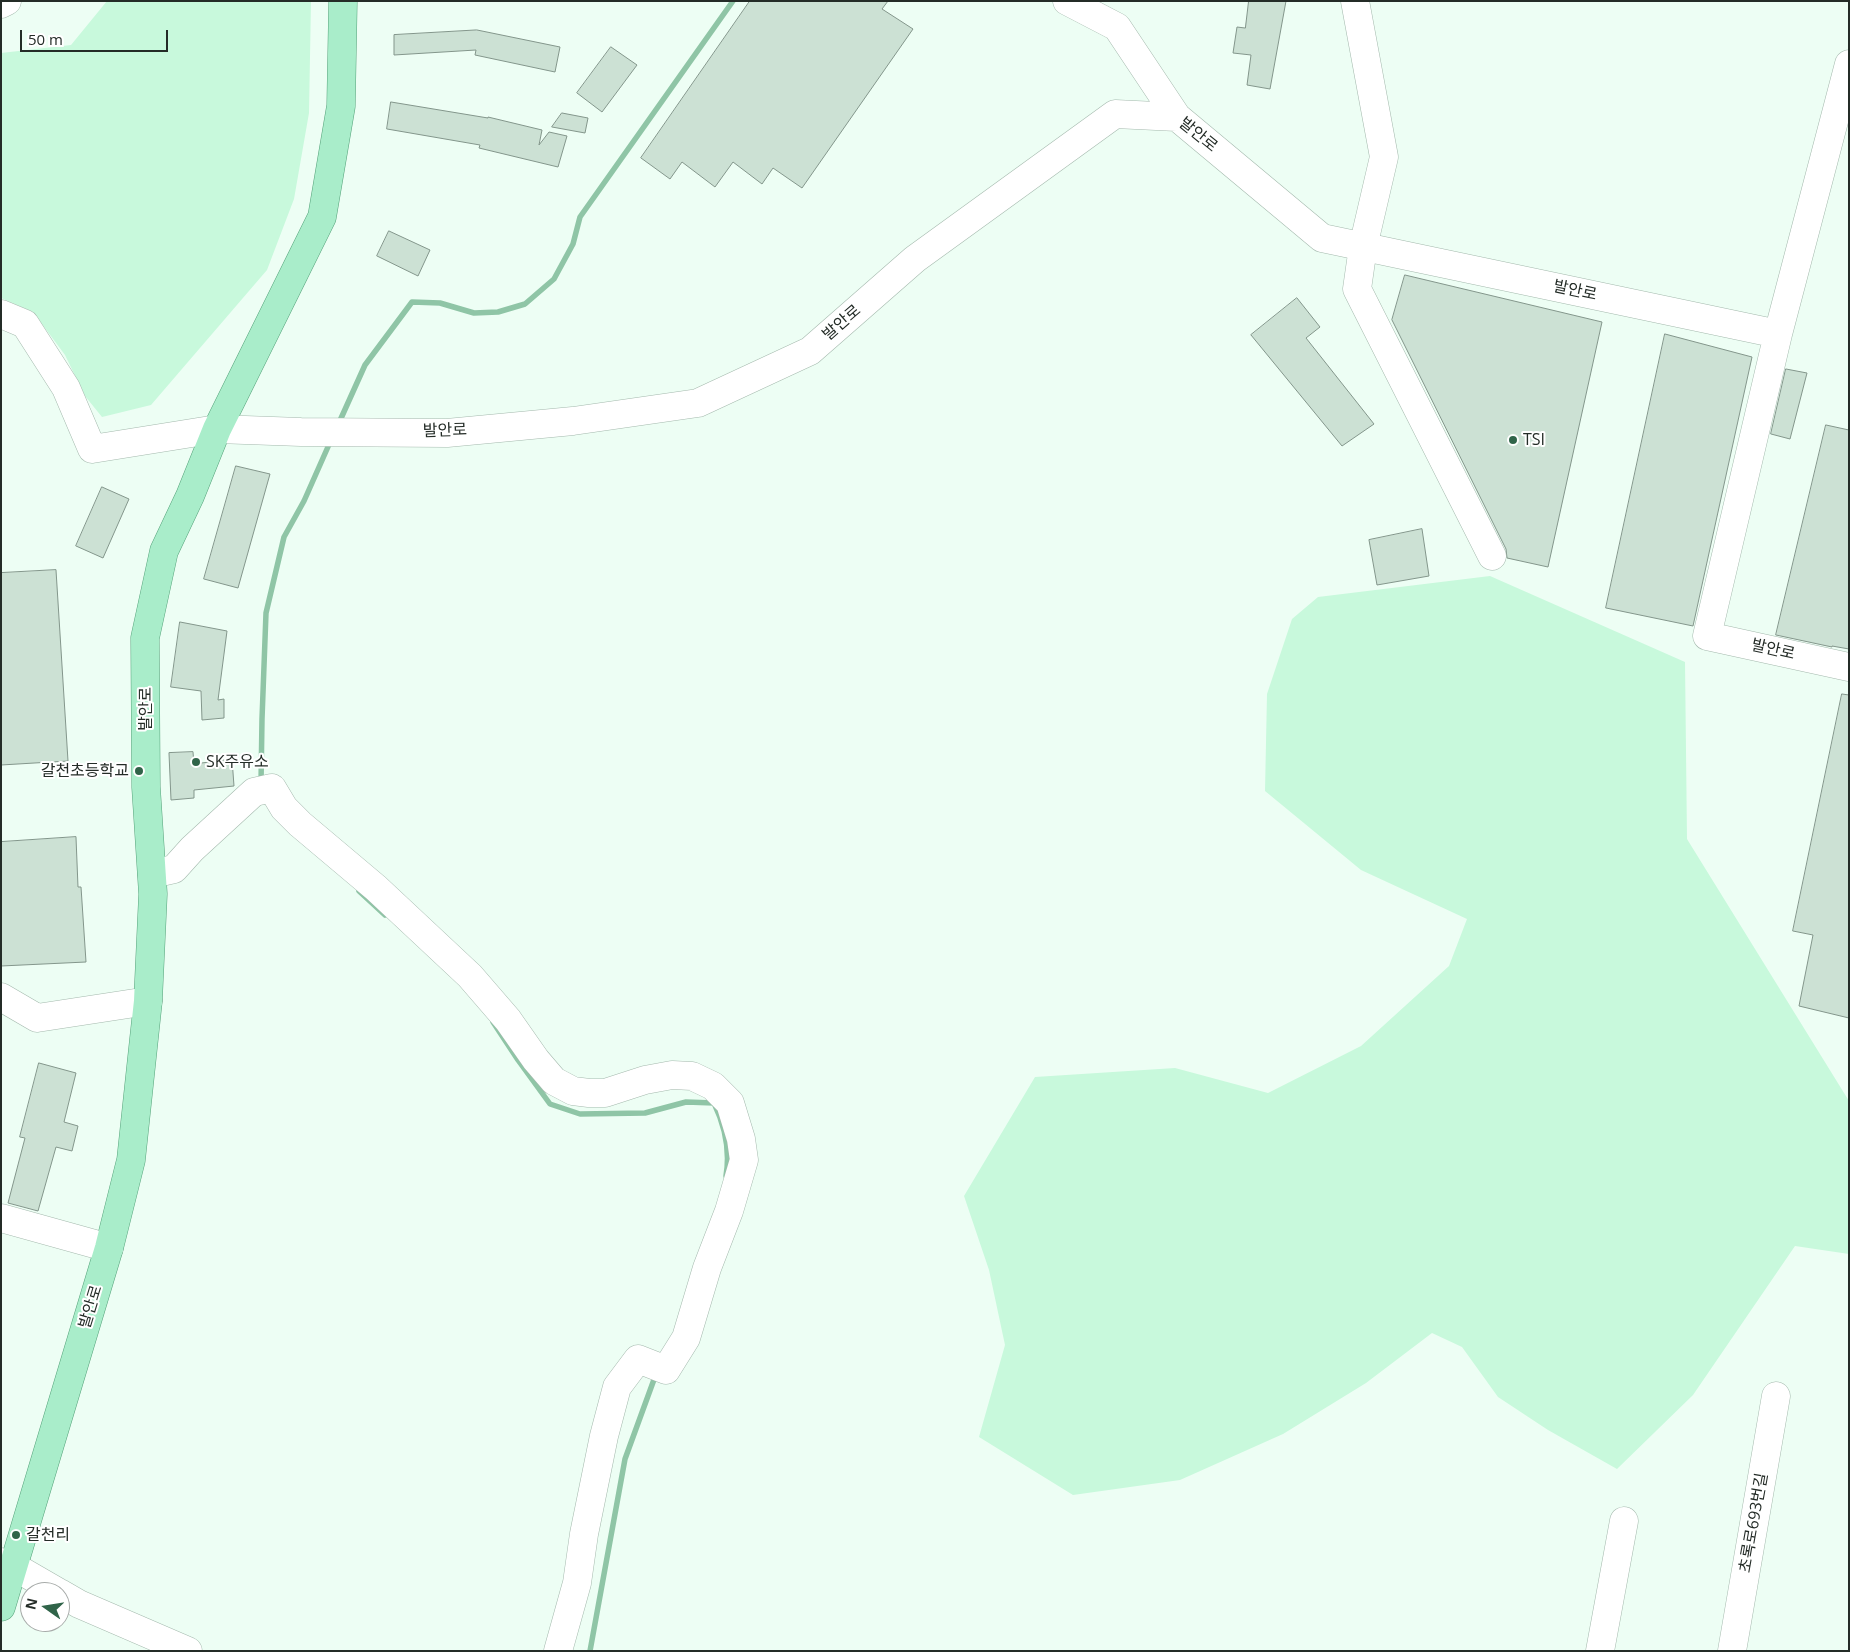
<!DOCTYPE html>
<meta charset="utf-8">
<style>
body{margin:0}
#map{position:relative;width:1850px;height:1652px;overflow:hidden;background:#edfef4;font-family:"Open Sans",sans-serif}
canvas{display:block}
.frame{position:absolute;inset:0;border:2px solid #242c27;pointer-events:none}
.north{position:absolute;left:20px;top:1582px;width:50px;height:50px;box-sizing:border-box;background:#fff;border:1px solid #a7aba9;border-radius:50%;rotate:283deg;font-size:14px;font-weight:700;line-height:20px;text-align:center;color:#242c27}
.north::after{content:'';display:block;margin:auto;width:18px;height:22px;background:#306449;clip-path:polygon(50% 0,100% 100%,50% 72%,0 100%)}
.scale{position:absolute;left:20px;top:30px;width:148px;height:22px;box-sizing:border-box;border:2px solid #242c27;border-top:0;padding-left:6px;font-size:15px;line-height:18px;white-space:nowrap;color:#242c27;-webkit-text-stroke:4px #fff;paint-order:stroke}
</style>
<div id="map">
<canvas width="1850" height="1652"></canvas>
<div class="frame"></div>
<div class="north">N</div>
<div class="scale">50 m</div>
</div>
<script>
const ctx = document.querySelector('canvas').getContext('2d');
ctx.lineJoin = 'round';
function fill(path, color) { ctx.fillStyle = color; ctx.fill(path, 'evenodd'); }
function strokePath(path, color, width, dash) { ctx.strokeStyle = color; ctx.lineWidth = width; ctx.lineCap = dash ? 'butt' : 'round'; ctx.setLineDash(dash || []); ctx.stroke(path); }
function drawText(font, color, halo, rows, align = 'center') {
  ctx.font = font + ' "Open Sans","Noto Sans KR",sans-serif'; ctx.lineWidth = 4; ctx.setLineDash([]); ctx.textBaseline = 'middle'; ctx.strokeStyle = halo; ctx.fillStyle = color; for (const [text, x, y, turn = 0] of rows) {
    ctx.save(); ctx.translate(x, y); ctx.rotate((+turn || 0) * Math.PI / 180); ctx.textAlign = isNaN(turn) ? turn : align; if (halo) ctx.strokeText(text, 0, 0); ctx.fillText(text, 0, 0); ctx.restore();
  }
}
fill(new Path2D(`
 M107 1H311L309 113 294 199 267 270 151 405 102 417 85 396 65 355 33 312 1 298V53L71 45Z
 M1490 576 1685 662 1687 839 1849 1101V1254L1795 1246 1693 1395 1617 1469 1548 1430 1498 1397 1462 1347 1432 1333 1366 1383 1283 1434 1180 1480 1073 1495 979 1437 1005 1345 989 1270 964 1196 1035 1077 1175 1068 1268 1093 1361 1046 1449 966 1467 919 1361 870 1265 791 1267 694 1292 619 1318 597Z`), '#c8f9dc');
strokePath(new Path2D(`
 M338 425 365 365 412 302 440 303 474 313 498 312 525 304 554 279 573 244 580 217 733 1
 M261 783 262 719 266 613 284 537 304 501 331 440
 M359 891 385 915
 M493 1022 518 1060 550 1104 580 1114 645 1113 686 1102 714 1103C725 1126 730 1152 726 1176
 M590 1651 625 1459 656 1374`), '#8fc5a6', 5.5);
const building = new Path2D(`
 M750 1H888L882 9 913 29 802 188 773 168 762 184 733 162 715 187 682 162 670 179 641 158Z
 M1249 1H1286L1270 89 1247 85 1251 55 1233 53 1237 27 1245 28Z
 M477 30 560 47 555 72 475 55 476 50 394 55V35Z
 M611 47 637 65 602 112 577 93Z
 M391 102 488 118V117L542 130 539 145 549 132 567 136 558 167 479 148 480 145 387 129Z
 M562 113 588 118 585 133 552 127Z
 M389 231 430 250 418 276 377 256Z
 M1405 275 1602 322 1548 567 1507 558 1506 549 1392 320Z
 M1297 298 1320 327 1306 338 1374 424 1342 446 1251 335Z
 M1665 334 1752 357 1693 626 1606 608Z
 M1786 369 1807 373 1790 439 1771 434Z
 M1826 425 1849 430V649L1832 646V647L1776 635Z
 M236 466 270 474 238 588 204 579Z
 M102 487 129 499 103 558 76 546Z
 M1422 529 1429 576 1377 585 1369 540Z
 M56 570 68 761 1 765V573Z
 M180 622 227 631 218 700 224 699V718L202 720 201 691 171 687Z
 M1842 694 1849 695V1018L1799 1006 1813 935 1793 931Z
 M193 752 194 764 232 759 234 786 194 790V798L171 800 169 753Z
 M76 837 78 887H81L86 962 1 966V842Z
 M39 1063 76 1073 64 1122 78 1126 72 1151 56 1147 38 1211 8 1203 25 1138 20 1137Z`);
fill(building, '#cce1d4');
strokePath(building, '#83968b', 1);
const minor = new Path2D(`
 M1067 1 1117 27 1177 117
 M1355 1 1384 157 1363 247 1357 289 1492 556
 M1 4 7 1
 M1 314 25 324 66 388 92 449 217 429 301 432 447 433 573 421 698 403 810 351 915 259 1115 114 1177 117 1322 238 1778 334 1707 636 1849 667
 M1778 334 1849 64
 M152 874 174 869 192 849 254 792 272 788 284 808 300 824 376 888 470 976 508 1020 536 1060 554 1081 573 1091 589 1093H605L645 1080 672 1075 692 1076 713 1086 730 1103 741 1139 744 1160 729 1211 707 1268 686 1338 666 1370 638 1359 617 1387 604 1436 584 1534 577 1583 558 1651
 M1 997 37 1018 148 1001
 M1 1218 109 1248
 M1 1562 13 1566 58 1592
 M60 1593 79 1604 188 1651
 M1600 1651 1624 1521
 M1732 1651 1776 1396`);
const major = new Path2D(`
 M1 1607 109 1248 131 1160 148 1001 153 894 146 787 145 638 164 551 190 496 217 429 322 217 341 106 343 1`);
strokePath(minor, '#a4b9ad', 29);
strokePath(major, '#55a27a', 29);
strokePath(minor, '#fff', 28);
strokePath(major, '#a9edca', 28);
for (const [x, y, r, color] of [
 [1513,440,5,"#306449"],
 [196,762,5,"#306449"],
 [139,771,5,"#306449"],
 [16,1535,5,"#306449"]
]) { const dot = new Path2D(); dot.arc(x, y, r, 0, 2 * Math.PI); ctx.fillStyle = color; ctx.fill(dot); strokePath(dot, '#fff', 2); }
drawText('16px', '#242c27', '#fff', [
 ["발안로",1198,135,39],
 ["발안로",1575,291,12],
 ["발안로",842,323,-41],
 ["발안로",445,431,-2],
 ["발안로",1773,650,13],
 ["발안로",146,709,-90],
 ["발안로",91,1307,-73],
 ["초록로693번길",1754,1523,-80]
]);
drawText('16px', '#242c27', '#fff', [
 ["TSI",1523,440],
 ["SK주유소",206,762],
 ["갈천초등학교",129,771,"right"],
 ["갈천리",26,1535]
], 'left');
</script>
